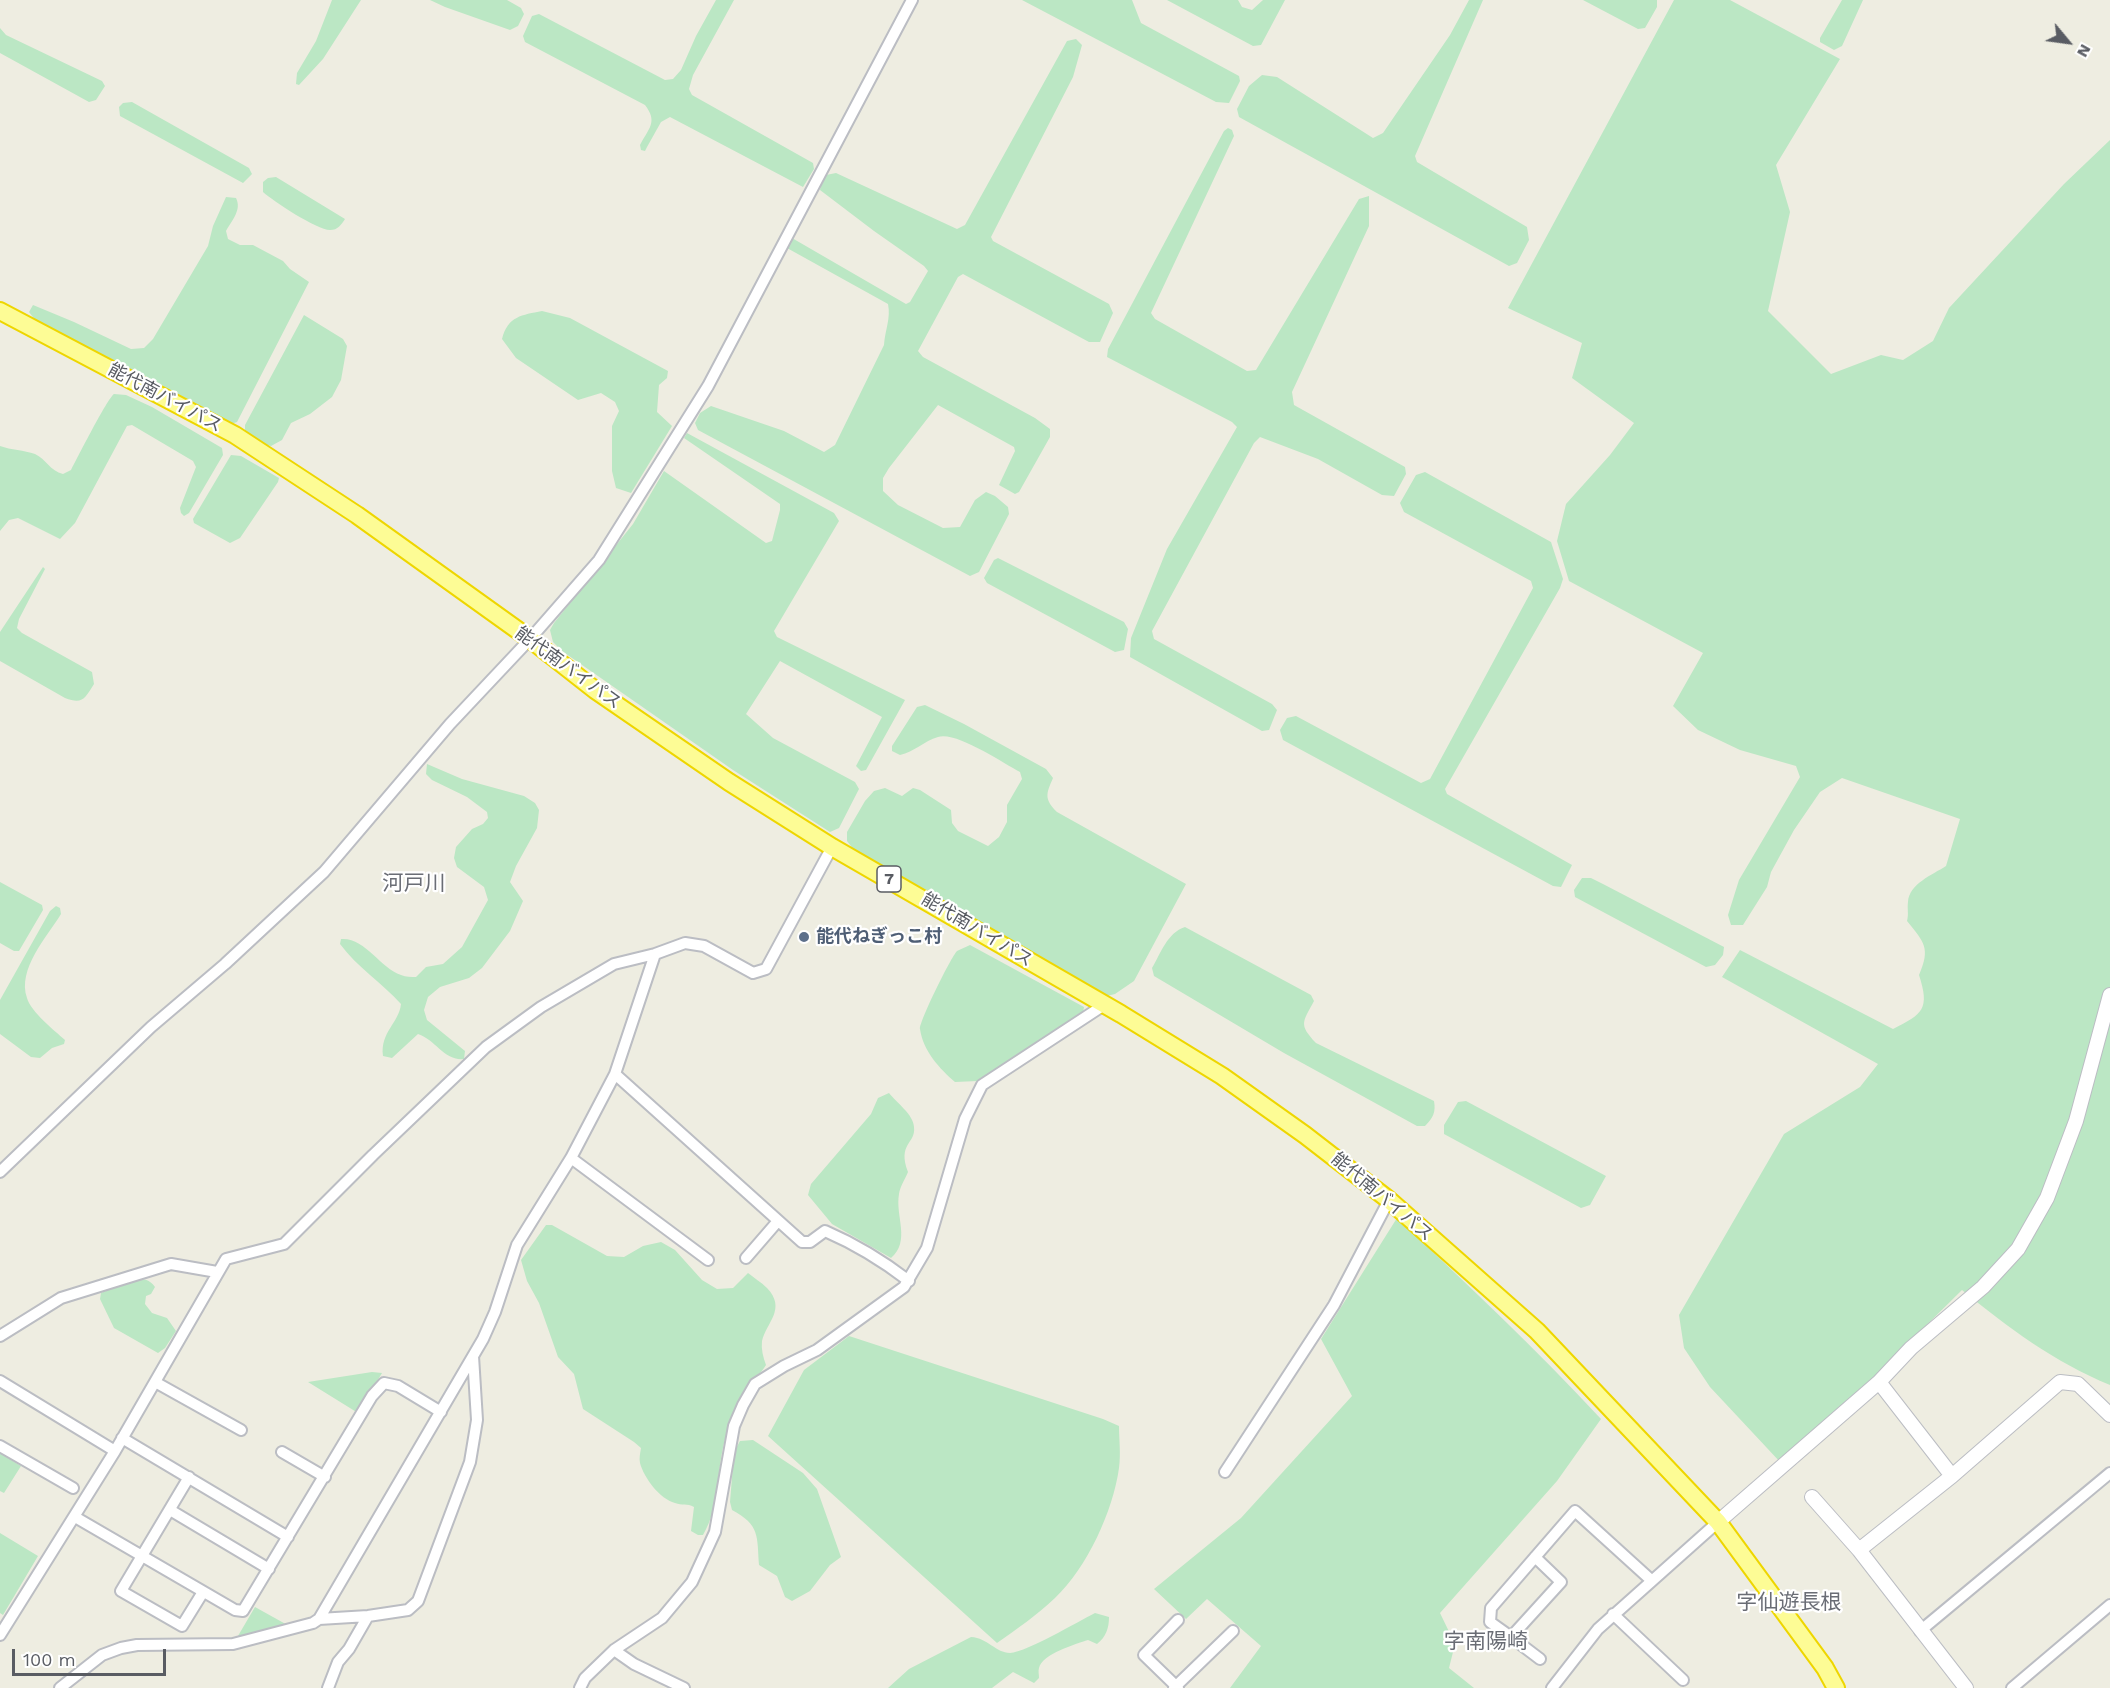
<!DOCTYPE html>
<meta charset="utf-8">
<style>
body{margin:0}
#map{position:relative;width:2110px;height:1688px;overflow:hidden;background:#eeede1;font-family:"Work Sans",sans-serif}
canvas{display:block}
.north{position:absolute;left:2038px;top:12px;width:60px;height:60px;-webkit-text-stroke:4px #fff;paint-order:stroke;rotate:119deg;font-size:16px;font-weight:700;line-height:24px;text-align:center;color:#595c63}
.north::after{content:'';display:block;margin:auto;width:21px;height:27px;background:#595c63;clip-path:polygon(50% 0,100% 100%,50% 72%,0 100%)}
.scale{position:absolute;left:12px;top:1649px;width:154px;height:27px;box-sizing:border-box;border:3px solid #595c63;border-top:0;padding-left:8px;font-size:18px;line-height:21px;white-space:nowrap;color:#595c63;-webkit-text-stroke:4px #fff;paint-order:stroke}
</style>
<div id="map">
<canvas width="2110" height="1688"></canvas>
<div class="north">N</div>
<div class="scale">100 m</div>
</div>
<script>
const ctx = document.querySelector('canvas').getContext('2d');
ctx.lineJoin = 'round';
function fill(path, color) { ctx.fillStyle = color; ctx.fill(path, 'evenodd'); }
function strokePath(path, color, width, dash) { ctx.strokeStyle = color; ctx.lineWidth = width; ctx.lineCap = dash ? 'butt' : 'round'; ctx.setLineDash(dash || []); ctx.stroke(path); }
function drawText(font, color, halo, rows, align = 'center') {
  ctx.font = font + ' "Work Sans","Noto Sans JP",sans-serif'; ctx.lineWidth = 4.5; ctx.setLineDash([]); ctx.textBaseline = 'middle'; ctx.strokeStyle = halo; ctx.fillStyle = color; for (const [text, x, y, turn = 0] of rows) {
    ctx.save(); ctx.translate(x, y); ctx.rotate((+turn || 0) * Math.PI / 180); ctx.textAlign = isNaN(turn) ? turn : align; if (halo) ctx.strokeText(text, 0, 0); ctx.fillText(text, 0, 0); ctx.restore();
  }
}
fill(new Path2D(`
 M332 0H361L323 59 299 85 296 84 297 73 316 41Z
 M430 0H507L521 8 524 14 518 26 510 30 445 7Z
 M716 0H734L693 75 689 89 692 95 813 163 814 169 803 187 670 117 661 122 647 147 645 151 641 150 640 145C649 128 658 122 645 105L525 42 523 36 532 16 539 14 665 80 673 79 681 70 696 36Z
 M1022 0H1132L1141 23 1239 76 1240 81 1229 103 1216 102Z
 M1167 0H1238L1242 7 1252 10 1263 0H1285L1261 45 1253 46Z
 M1469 0H1483L1415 156 1417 162 1527 227 1529 240 1517 263 1509 266 1239 117 1237 109 1249 86 1262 75 1277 77 1373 138 1383 133 1450 35Z
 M1583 0H1657V7L1645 28 1638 29Z
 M1674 0H1730L1840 59 1776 165 1790 212 1768 311 1831 374 1881 355 1903 360 1933 341 1949 308 2064 184 2110 140V1385C2056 1363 2007 1327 1962 1290L1868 1383 1781 1463 1710 1387 1684 1348 1679 1315 1784 1134 1860 1087 1878 1064 1722 977 1740 950 1893 1029C1923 1014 1930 1009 1919 975 1931 948 1924 942 1907 921 1909 914 1907 909 1908 902 1909 884 1932 875 1946 866L1960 819 1842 778 1820 792 1794 830 1771 872 1767 887 1743 925H1731L1728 915 1739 880 1800 777 1796 766 1740 750 1698 730 1673 706 1703 653 1569 581 1557 541 1566 504 1610 455 1634 423 1572 378 1582 343 1508 308Z
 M1842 0H1863L1842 46 1834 50 1820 42V38Z
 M0 28 6 35 102 81 105 86 96 100 89 102 0 53Z
 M1076 39 1082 45 1073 77 991 237 993 241 1109 304 1113 313 1100 342H1089L963 274 958 277 918 351 923 357 1035 418 1050 429V437L1019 492 1015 494 999 485 1015 451 1014 447 938 405 889 468 883 478V491L898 505 943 528 960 527 975 500 986 492 995 496 1008 507 1009 514 979 572 970 576 698 430 695 423 700 413 711 406 784 431 824 452 835 445 884 345C885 330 891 318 888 304L787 248V241L792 238 906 304 910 302 928 271 924 266 874 231 820 190 821 184 826 175 836 173 957 229 965 225 1067 41Z
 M132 102 249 168 252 174 243 183 120 116 119 107 123 103Z
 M1228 128 1232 130 1234 136 1151 313 1155 319 1247 371 1256 370 1359 199 1369 196V226L1292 392 1294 405 1405 467 1406 474 1394 496 1382 495 1318 459 1260 437 1254 443 1152 631 1154 639 1272 704 1277 710 1269 730 1262 731 1130 657 1131 638 1167 549 1237 427 1232 422 1107 357 1108 349 1224 131Z
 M276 177 345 219C341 225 338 230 330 230 317 230 273 201 263 192V182L268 178Z
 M226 197 236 198C242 210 232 220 226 231L228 239 240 245H253L283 261 290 269 309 282 237 422 228 425 36 321 29 312 33 305 74 322 131 349 144 348 153 339 208 246 213 226Z
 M542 311 570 318 668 371 667 378 659 385 657 412 672 426 631 493 616 488 612 471V426L619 411 615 402 601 393 578 400 516 358 502 339C508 316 522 315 542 311Z
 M304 315 343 339 347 346 341 380 332 397 310 414 291 423 282 440 271 446 257 443 245 434V425Z
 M114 394 126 395 152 407 222 448 223 455 189 513 184 516 181 513 180 508 196 467 193 461 132 425 127 426 75 523 60 539 18 518 9 520 0 531V446C11 450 24 450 35 454 46 459 50 471 63 474L71 470C78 457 107 399 114 394Z
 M687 433 834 513 839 521 774 631 777 637 905 700 866 770 861 771 856 766 882 717 780 661 746 714 773 738 855 782 859 789 839 828 830 832 733 770 562 651 553 642 550 630 554 623 633 524 664 471 766 543 772 541 780 510V504L684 438Z
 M231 455 241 456 279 478 278 482 240 538 230 543 194 523 193 519Z
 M1425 472 1551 542 1563 579 1560 588 1445 789 1447 794 1572 865 1561 887 1553 886 1283 740 1280 730 1287 718 1296 716 1421 783 1430 779 1533 588 1531 581 1404 512 1400 503 1416 475Z
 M998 558 1124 622 1128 629 1124 650 1115 652 987 583 984 578 994 560Z
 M43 567 45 569 19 619 17 628 22 633 92 672 94 684C85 698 83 705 65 698L0 661V632Z
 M925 705 964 724 1046 769 1053 778C1046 794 1044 799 1057 812L1186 884 1134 981 1115 994 1107 996 854 850 847 841V832L865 801 874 791 885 788 902 796 913 788 920 790 951 810 952 823 958 831 988 846 999 837 1007 822V805L1022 779 1020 772C1003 763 956 731 938 737 924 741 914 752 900 755L892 751V746L917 707Z
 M427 764 462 779 524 796 535 803 539 810 537 828 516 866 510 882 523 901 510 931 482 968 469 978 440 987 428 997 424 1010 427 1020 465 1051 464 1059C444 1061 436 1040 418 1034L392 1058 383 1056C380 1032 399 1023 401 1004 382 983 357 967 340 944L341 939C365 937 380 968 401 975 406 977 411 977 416 977L426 967 443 964 462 947 488 900 484 887 457 867 454 858 456 847 472 829 483 824 488 818 487 812 467 797 432 780 426 774Z
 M1582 878H1591L1603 884 1724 947 1723 955 1715 965 1706 967 1575 897 1574 890Z
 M0 882 42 905 43 910 19 951H14L0 943Z
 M56 906 60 908 61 914C47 937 17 969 27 998 31 1012 54 1030 65 1040L64 1044 52 1048 40 1058 31 1057 0 1034V1000L50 911Z
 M1185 927 1311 995 1314 1001C1303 1022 1298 1024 1316 1043L1434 1101C1436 1112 1433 1118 1425 1126H1417L1284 1053 1154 976 1152 968C1161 953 1167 933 1185 927Z
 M970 945 1084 1007 1083 1013 978 1081 955 1082C940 1069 923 1051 920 1029 919 1022 951 957 957 951 961 949 966 947 970 945Z
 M889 1093C896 1102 914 1115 914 1127 916 1144 897 1143 908 1172 905 1179 900 1187 899 1194 895 1216 911 1241 891 1258L832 1224 808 1195 811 1184 871 1114 878 1098Z
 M1466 1101 1606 1176 1590 1205 1581 1208 1444 1134V1125L1458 1102Z
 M1397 1218C1467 1284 1536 1349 1601 1419L1557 1481 1440 1613 1455 1644 1449 1668 1474 1688H1230L1261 1646 1207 1599 1186 1619 1154 1589 1241 1518 1352 1396 1321 1339Z
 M546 1225H552L607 1256 624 1257 643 1246 661 1242 675 1250 702 1280 717 1289 733 1288 748 1273C754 1278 761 1282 767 1288 787 1309 766 1323 762 1341 761 1349 763 1357 766 1365 760 1375 756 1375 751 1382 739 1396 732 1418 726 1436 716 1468 721 1505 703 1535H698L691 1531 694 1507C687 1503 682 1506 675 1503 660 1499 644 1478 640 1463 639 1458 640 1454 641 1448L634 1442 583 1409 574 1374 558 1357 539 1303 527 1281 521 1260Z
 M135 1279C145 1279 149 1279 155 1287L151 1294 146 1296 145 1304 152 1313 167 1318 176 1331 165 1348 158 1353 114 1328 100 1299 101 1293Z
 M849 1336 1103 1419 1119 1426C1119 1439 1121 1454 1119 1468 1113 1511 1087 1568 1055 1598 1037 1615 1017 1629 997 1643L768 1436 804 1370Z
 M372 1372 382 1373 358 1413 308 1382Z
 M753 1440 803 1473 817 1489 841 1557 830 1565 810 1591 792 1601 785 1597 777 1576 759 1565C757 1536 760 1525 732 1510L730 1502 734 1452 740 1441Z
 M0 1453 21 1466 4 1493 0 1491Z
 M0 1533 38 1556 3 1615 0 1613Z
 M255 1607 291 1627 235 1641Z
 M1095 1613 1109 1617C1109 1628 1106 1637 1097 1644L1088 1640C1076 1644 1042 1654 1039 1668 1038 1671 1039 1674 1039 1678L1034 1683 1013 1672 992 1688H888L909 1669 971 1637C988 1638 996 1653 1010 1653 1027 1652 1077 1622 1095 1613Z`), '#bbe7c4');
const minor = new Path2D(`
 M615 1074 802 1242H810L825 1231C855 1244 883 1261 909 1281
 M571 1158 708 1260
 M0 1172 151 1027 225 964 324 872 450 724 530 639 599 560 708 386 912 0
 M746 1258 778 1221
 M0 1336 61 1298 171 1264 217 1272
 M0 1381 115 1451
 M155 1382 241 1430
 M122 1438 288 1537
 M0 1446 73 1488
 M282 1452 325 1477
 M1225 1472 1334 1305 1389 1200
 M189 1477 121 1591 182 1626 203 1592
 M170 1510 269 1569
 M75 1517 235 1610 243 1611 372 1396 384 1383 398 1386 441 1412
 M1535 1557 1561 1582 1511 1637 1490 1622 1491 1608 1575 1511 1651 1580
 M1613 1614 1683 1680
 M319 1619 483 1339 495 1312 517 1245 571 1158 615 1074 655 954
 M1920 1631 2110 1473
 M0 1635 115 1451 226 1259 284 1244 373 1155 486 1047 541 1007 614 964 655 954 685 943 704 946 753 973 766 969 832 847
 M1511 1637 1540 1659
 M614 1650 634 1664 684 1688
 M60 1688 102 1655 121 1648 137 1645 233 1644 313 1623 319 1619 368 1616 408 1610 418 1601 470 1462 477 1420 473 1356
 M328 1688 338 1662 349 1649 368 1616
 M580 1688 585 1678 614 1650 662 1618 692 1582 715 1532 734 1426 743 1405 755 1384 784 1366 817 1350 904 1287 927 1248 965 1119 982 1085 1104 1005
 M1174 1688 1176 1686 1144 1655 1178 1620
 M1178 1688 1176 1686 1233 1631
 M1552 1688 1598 1629 1718 1522
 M2012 1688 2110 1605`);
const tertiary = new Path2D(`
 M1879 1382 1952 1476
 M1812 1497 1859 1550 1966 1688
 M1718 1522 1879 1382 1911 1348 1983 1287 2018 1249 2047 1198 2076 1121 2110 995
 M1859 1550 1952 1476 2060 1382 2078 1384 2110 1415`);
const trunk = new Path2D(`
 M0 311 235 435 357 515 530 639 595 690 729 782 832 847 1121 1014 1222 1076 1305 1135 1389 1200 1537 1331 1718 1522 1825 1668 1836 1688`);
strokePath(minor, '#bbbdc3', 14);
strokePath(tertiary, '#bbbdc3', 16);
strokePath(trunk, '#eed600', 20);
strokePath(minor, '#fff', 10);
strokePath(tertiary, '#fff', 14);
strokePath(trunk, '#fdfc95', 16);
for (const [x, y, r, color] of [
 [804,937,6,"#5c6f8a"]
]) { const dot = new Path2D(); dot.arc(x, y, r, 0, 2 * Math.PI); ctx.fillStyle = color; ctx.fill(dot); strokePath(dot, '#fff', 2); }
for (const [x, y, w] of [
 [889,879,24]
]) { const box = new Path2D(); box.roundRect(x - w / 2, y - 13, w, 26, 4.5); ctx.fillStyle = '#fff'; ctx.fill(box); strokePath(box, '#595c63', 1.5); }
drawText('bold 16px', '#595c63', null, [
 ["7",889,879]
]);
drawText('18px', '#595c63', '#fff', [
 ["能代南バイパス",165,398,28],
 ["能代南バイパス",568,668,36],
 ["能代南バイパス",977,930,31],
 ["能代南バイパス",1382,1197,40]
]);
drawText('bold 18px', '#4e5e75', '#fff', [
 ["能代ねぎっこ村",816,937]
], 'left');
drawText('21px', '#6a6d75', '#fff', [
 ["河戸川",414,884],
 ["字仙遊長根",1789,1603],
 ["字南陽崎",1486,1642]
]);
</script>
